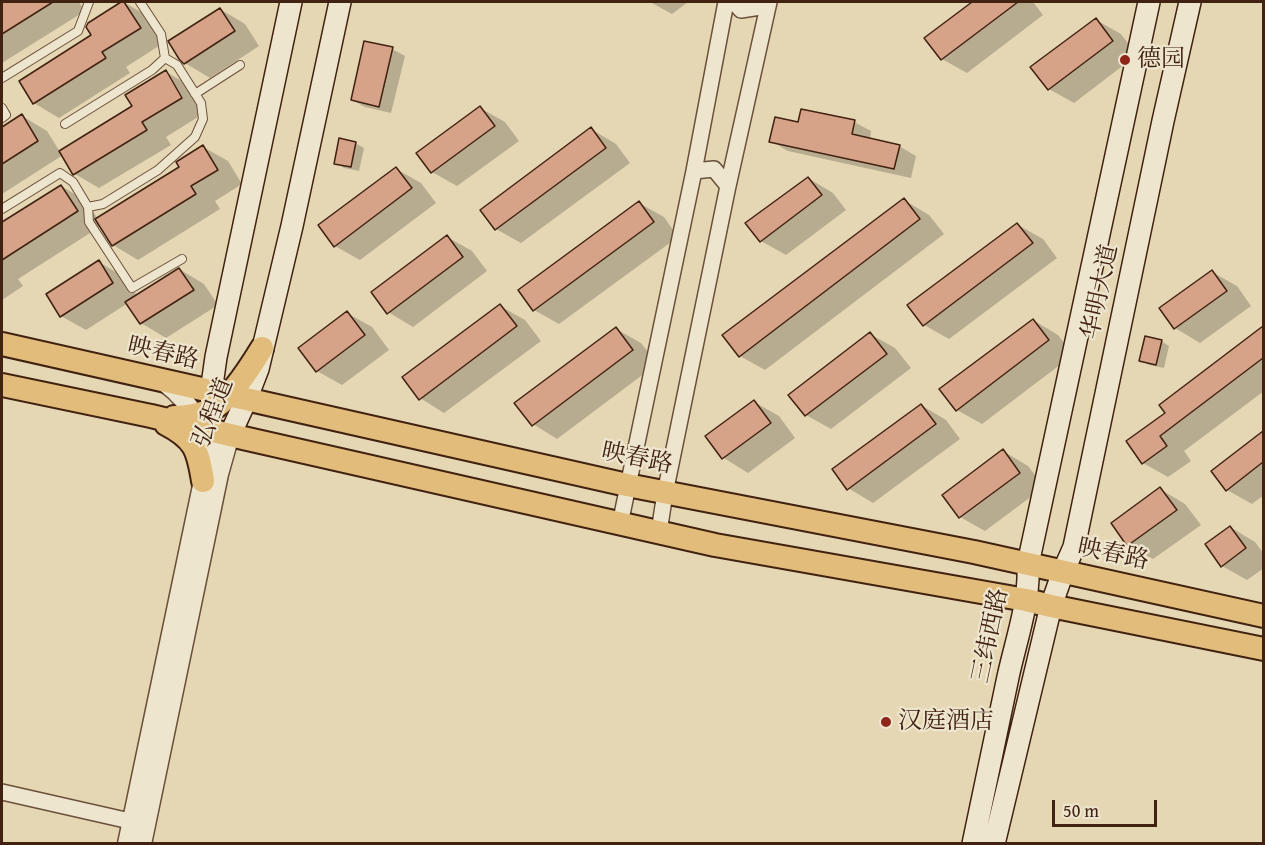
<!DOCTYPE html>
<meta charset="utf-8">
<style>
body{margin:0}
#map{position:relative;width:1265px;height:845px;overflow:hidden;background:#e5d7b4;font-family:"Gentium Book Plus",serif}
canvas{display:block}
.frame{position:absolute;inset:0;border:3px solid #412211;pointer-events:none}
.scale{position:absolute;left:1052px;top:800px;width:105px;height:27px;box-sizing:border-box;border:3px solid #412211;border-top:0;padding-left:8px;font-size:18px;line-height:21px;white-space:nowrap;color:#412211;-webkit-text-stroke:4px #eee5ce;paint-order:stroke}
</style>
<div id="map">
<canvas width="1265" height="845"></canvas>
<div class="frame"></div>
<div class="scale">50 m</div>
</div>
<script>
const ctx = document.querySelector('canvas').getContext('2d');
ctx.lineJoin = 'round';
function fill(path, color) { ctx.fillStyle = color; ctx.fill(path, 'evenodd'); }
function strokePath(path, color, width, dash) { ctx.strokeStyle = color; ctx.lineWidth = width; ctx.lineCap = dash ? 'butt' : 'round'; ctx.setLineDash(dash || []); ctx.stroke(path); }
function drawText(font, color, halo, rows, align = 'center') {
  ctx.font = font + ' "Gentium Book Plus","Noto Serif SC",serif'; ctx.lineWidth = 4.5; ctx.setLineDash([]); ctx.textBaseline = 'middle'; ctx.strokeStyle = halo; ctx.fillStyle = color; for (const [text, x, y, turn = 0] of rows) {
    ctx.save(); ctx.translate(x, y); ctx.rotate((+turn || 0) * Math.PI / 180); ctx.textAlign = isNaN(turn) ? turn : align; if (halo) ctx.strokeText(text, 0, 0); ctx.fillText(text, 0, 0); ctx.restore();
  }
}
fill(new Path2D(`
 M3 2H79L85 11 2 63V3Z
 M123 2 148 16 165 42 126 67 130 73 59 118 34 103 21 81 93 36 89 24Z
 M650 2H688L672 14Z
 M975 2H1033L1043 15 967 73 942 59 926 38Z
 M220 9 245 24 259 46 210 78 185 63Z
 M1096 20 1121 34 1137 55 1074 103 1049 89Z
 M392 49 405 56 391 113 365 107 352 100Z
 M166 72 191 86 206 112 166 137 171 145 99 188 75 174 63 155 2 194V129L22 116 47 131 60 152 134 107Z
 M480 108 505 122 519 141 457 186 432 172Z
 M854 122 871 131 870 140 899 146 916 156 911 178 788 151 771 141 799 124Z
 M591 129 616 144 630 163 521 243 496 229Z
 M355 143 364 148 359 171 344 168 336 163Z
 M203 147 228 161 242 184 215 201 220 209 138 260 113 245 101 226 18 279 23 286 2 300V224L61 186 86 201 98 219 181 168Z
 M396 169 421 183 436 203 360 260 335 246Z
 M808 178 833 193 846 210 786 255 761 241Z
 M904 200 929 215 944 234 765 370 740 356Z
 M639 203 664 217 678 237 559 324 534 310Z
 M1018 225 1043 239 1057 258 949 339 924 325Z
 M447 237 472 251 487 271 413 327 388 312Z
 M99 262 124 277 137 296 179 269 204 284 218 305 166 338 141 323 128 303 86 330 61 316Z
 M1212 272 1237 286 1251 306 1200 343 1175 328 1161 309Z
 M500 306 525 320 541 341 444 413 420 398Z
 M347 313 372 327 389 350 342 385 317 371Z
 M1033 320 1058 335 1073 355 982 424 957 410Z
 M1264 328V391L1184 451 1191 461 1168 477 1143 463 1167 413 1161 405Z
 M616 329 641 343 657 364 557 439 533 424Z
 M870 334 895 348 911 368 831 429 806 415Z
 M1161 341 1169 346 1164 368 1149 365 1141 360Z
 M754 402 779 416 795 438 748 473 724 458 707 437Z
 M921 405 946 420 960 439 873 503 848 488Z
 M1264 433V495L1252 504 1227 490 1213 471Z
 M1003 451 1028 466 1044 487 985 531 960 517Z
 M1160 489 1185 504 1201 525 1153 559 1128 545Z
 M1230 527 1255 542 1264 554V568L1247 580 1222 566Z`), '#0003');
const building = new Path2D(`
 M2 2H53L2 34Z
 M121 2H124L141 28 102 52 106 58 33 104 19 81 91 35 86 27 88 23Z
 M972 2H1018L941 60 924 38Z
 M220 8 235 31 184 64 179 59 168 41Z
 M1096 18 1113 41 1048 90 1030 67Z
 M364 41 393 47 379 107 351 100Z
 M166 70 182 98 142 122 147 130 73 175 59 151 132 106 125 95Z
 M480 106 495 126 431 173 416 153Z
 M801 109 855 120 852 134 900 145 894 169 769 142 775 117 798 122Z
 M22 114 38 141 2 164V127Z
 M591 127 606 148 495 230 480 210Z
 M339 138 356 142 351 167 334 164Z
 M203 145 218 170 191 186 196 194 112 246 95 219 179 167 176 162Z
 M396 167 412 188 334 247 318 225Z
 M808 177 822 195 760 242 745 223Z
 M61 185 78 211 2 260V222Z
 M904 198 920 219 739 357 722 335Z
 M639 201 654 222 533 311 518 290Z
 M1017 223 1033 243 923 326 907 305Z
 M447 235 463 257 387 314 371 292Z
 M99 260 113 283 60 317 46 294Z
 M179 268 194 290 140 324 125 302Z
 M1212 270 1227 291 1174 329 1159 308Z
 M500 304 517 326 419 400 402 377Z
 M347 311 365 335 316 372 298 348Z
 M1033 319 1049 340 956 411 939 389Z
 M1263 326V358L1160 436 1167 446 1142 464 1126 441 1165 413 1159 405Z
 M616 327 633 350 532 426 514 403Z
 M870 332 887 354 805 416 788 395Z
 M1145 336 1162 340 1156 365 1139 361Z
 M754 400 771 423 722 459 705 436Z
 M921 404 936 424 847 490 832 469Z
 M1263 431V462L1226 491 1211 471Z
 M1003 449 1020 473 959 518 942 495Z
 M1160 487 1177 510 1127 546 1111 523Z
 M1230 526 1246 548 1221 567 1205 544Z`);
fill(building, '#d7a388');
strokePath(building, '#412211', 1.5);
const service = new Path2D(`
 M2 78 78 31 89 2
 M195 94 240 65
 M2 108 6 115 2 118
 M65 124 152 70 165 58
 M88 207 103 204 158 170 195 137 203 119 201 103 177 65 165 58 161 34 140 2
 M2 209 60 173 73 182 88 207 89 222 132 288 182 259`);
const minor = new Path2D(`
 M734 2 741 10 760 7 765 2
 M694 171 726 2
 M728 186 769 2
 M620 524 694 171 714 169 728 186 665 493 659 532
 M2 792 143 824`);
const tertiary = new Path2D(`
 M164 382C179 393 191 407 200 424
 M127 844 203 481 211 431
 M142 844 219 474 230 435`);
const secondary = new Path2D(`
 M212 407 211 392 216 357 291 2
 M230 435 246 400 258 369 292 226 340 2
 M973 844C985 788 996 732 1008 677 1016 640 1030 602 1028 564L1149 2
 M994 844 1051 606 1063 572 1074 547 1163 121 1190 2`);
const primary = new Path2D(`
 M2 344 627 485 974 552 1264 616
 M2 385 151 416 230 435 715 545 1026 600 1051 606 1264 649
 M174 417C187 417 199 415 211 410 230 400 251 366 262 348
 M166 424C195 439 198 450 203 481`);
strokePath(service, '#6a4f3a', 10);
strokePath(minor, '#6a4f3a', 18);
strokePath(tertiary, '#6a4f3a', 21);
strokePath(secondary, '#412211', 24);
strokePath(primary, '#412211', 26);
strokePath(service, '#eee5ce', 8);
strokePath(minor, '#eee5ce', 15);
strokePath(tertiary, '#eee5ce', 18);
strokePath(secondary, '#eee5ce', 21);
strokePath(primary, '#e2bc7a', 22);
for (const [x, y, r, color] of [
 [1125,60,6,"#8f2418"],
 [886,722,6,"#8f2418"]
]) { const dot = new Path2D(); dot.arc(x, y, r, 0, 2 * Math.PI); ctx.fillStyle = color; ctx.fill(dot); strokePath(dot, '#eee5ce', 2); }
drawText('24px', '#412211', '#eee5ce', [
 ["德园",1137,60],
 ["汉庭酒店",898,722]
], 'left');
drawText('24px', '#412211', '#eee5ce', [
 ["华明大道",1101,292,-78],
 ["映春路",163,354,13],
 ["弘程道",214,413,-69],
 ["映春路",637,459,12],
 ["映春路",1113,555,12],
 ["三纬西路",991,636,-78]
]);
</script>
